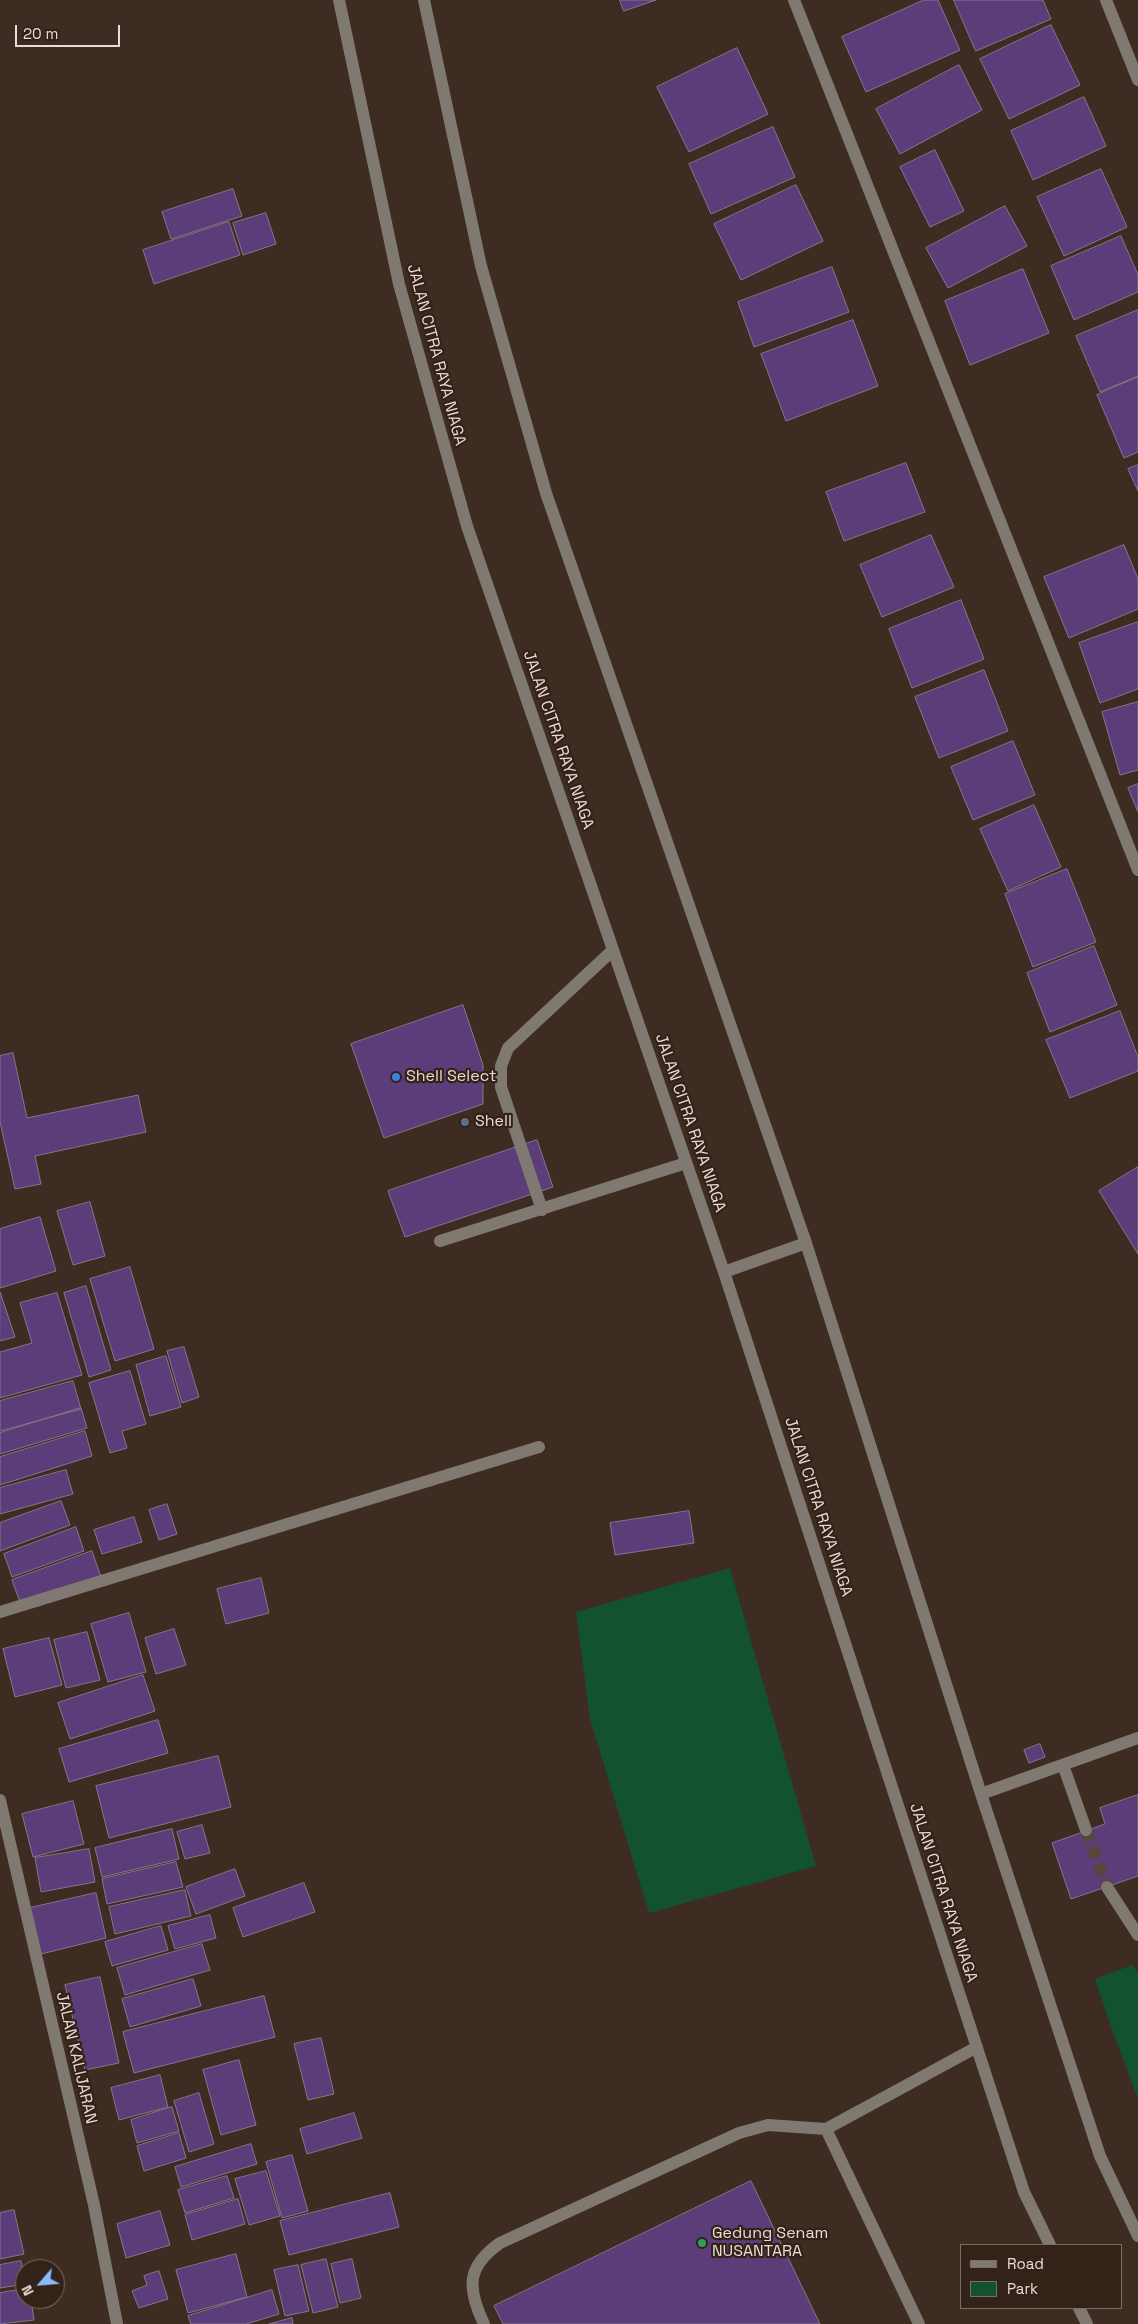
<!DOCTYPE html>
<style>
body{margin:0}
#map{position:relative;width:1138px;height:2324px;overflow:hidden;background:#3e2b22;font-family:"Space Grotesk",sans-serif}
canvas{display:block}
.legend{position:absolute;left:960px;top:2244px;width:162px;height:65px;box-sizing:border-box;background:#332218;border:1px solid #7c6c64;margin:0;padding:6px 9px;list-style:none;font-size:15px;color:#e9dcd6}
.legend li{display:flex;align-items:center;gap:10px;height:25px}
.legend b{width:25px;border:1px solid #7c6c64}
.north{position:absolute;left:15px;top:2259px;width:50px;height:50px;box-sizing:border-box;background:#332218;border:1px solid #7c6c64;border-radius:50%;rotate:243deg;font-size:14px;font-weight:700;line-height:20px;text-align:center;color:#e9dcd6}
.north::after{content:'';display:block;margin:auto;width:18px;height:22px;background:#8bbafc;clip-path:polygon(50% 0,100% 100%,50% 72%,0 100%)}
.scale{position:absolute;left:15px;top:25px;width:105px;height:22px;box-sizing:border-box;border:2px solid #e9dcd6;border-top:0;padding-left:6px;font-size:15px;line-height:18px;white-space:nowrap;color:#e9dcd6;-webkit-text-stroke:4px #332218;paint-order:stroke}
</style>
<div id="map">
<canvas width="1138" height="2324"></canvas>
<ul class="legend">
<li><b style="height:6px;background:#807971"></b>Road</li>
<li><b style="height:14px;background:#125230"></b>Park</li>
</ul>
<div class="north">N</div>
<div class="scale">20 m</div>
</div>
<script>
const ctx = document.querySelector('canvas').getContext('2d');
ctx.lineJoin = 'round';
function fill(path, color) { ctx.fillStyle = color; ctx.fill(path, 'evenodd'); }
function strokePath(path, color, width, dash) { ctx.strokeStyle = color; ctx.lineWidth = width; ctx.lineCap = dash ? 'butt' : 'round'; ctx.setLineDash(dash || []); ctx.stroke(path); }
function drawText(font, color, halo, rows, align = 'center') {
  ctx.font = font + ' "Space Grotesk",sans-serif'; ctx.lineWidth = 4.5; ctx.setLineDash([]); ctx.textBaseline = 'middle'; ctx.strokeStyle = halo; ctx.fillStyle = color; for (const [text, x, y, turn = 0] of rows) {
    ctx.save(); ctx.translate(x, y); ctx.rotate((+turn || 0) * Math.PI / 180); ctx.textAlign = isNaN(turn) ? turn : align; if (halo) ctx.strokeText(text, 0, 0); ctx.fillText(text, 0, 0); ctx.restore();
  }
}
fill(new Path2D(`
 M730 1568 816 1866 649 1913 590 1719 576 1612Z
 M1132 1965 1138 1973V2099L1112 2030 1095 1979Z`), '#125230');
const building = new Path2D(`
 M620 0H656L624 11Z
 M924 0H938L960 50 866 92 842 37Z
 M954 0H1043L1051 19 976 51Z
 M1051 25 1080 85 1009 119 980 59Z
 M737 48 768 114 689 152 657 87Z
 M959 65 982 110 900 154 876 109Z
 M1084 97 1106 146 1033 180 1011 131Z
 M773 127 795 177 711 214 689 164Z
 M935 150 964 211 930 227 900 167Z
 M1101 169 1127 227 1064 256 1037 197Z
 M796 185 823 241 741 280 714 224Z
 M233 189 242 216 171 239 162 212Z
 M1005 206 1027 246 948 288 926 248Z
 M266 213 276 244 243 255 233 223Z
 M229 222 240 255 154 284 143 250Z
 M1121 236 1138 275V292L1074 320 1051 266Z
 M832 267 849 312 754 347 738 302Z
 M1023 269 1049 333 970 365 945 301Z
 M1138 310V376L1100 392 1076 336Z
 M853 320 878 386 786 421 761 354Z
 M1138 377V452L1124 458 1097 395Z
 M906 463 925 512 844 541 826 492Z
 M1138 465V491L1128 469Z
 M931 535 954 587 882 617 860 565Z
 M1124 545 1138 579V609L1069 638 1044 577Z
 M961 600 984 659 912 688 889 629Z
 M1138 622V689L1100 703 1079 643Z
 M984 670 1008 731 939 758 915 697Z
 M1138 702V770L1120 775 1102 712Z
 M1013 741 1035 795 973 820 951 767Z
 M1138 784V812L1128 788Z
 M1034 805 1061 867 1008 891 980 829Z
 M1067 869 1096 942 1033 967 1005 894Z
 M1094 946 1117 1005 1050 1032 1027 973Z
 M463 1005 483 1065V1104L384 1138 351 1044Z
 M1120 1011 1138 1057V1071L1070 1098 1046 1040Z
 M13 1053 27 1118 138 1095 146 1132 35 1156 41 1184 15 1189 0 1122V1056Z
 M537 1140 553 1187 405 1237 388 1191Z
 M1138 1167V1254L1099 1191Z
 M90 1202 105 1256 73 1265 57 1211Z
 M40 1217 56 1271 0 1288V1229Z
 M130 1267 154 1349 115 1361 90 1279Z
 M86 1286 111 1370 89 1377 64 1293Z
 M0 1292 15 1337 0 1341Z
 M57 1293 82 1375 0 1398V1352L32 1343 20 1303Z
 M184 1347 199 1397 182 1403 167 1351Z
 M166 1356 181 1407 150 1416 136 1365Z
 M130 1371 146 1424 122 1431 127 1448 110 1453 89 1383Z
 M73 1381 81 1409 0 1431V1401Z
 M81 1408 87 1428 0 1454V1433Z
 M85 1431 92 1456 0 1485V1457Z
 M66 1470 73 1494 0 1514V1488Z
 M61 1501 70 1525 0 1551V1523Z
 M167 1504 177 1534 159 1540 149 1510Z
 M689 1511 694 1543 615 1555 610 1523Z
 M134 1517 142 1542 102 1554 94 1530Z
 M76 1527 84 1551 12 1577 4 1554Z
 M92 1551 101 1577 21 1605 12 1580Z
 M261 1578 269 1613 226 1624 217 1589Z
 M129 1613 146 1672 108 1682 91 1624Z
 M174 1629 186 1665 156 1674 145 1638Z
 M87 1632 100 1680 66 1688 54 1640Z
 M49 1638 62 1685 15 1697 3 1649Z
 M143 1675 155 1711 70 1739 58 1703Z
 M158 1720 168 1753 69 1782 59 1749Z
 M1040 1744 1045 1757 1029 1763 1024 1750Z
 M218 1756 231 1807 109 1838 96 1786Z
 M1138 1795V1876L1071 1899 1052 1843 1105 1824 1100 1808Z
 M73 1801 84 1844 33 1857 22 1814Z
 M202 1825 210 1853 185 1859 177 1832Z
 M172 1829 179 1859 102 1877 95 1848Z
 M89 1849 95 1882 41 1892 35 1858Z
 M176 1862 183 1887 107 1904 102 1879Z
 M235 1869 245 1896 196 1914 186 1887Z
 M304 1883 315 1912 243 1937 233 1908Z
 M185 1890 191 1916 115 1934 109 1907Z
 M96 1893 106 1938 41 1954 30 1908Z
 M210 1915 216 1938 175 1949 168 1926Z
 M161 1926 168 1950 112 1966 105 1942Z
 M202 1944 210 1970 125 1995 117 1968Z
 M100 1977 119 2063 85 2070 65 1985Z
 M193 1979 201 2006 130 2027 122 1999Z
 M264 1996 275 2037 134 2073 123 2032Z
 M321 2038 334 2094 308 2100 294 2044Z
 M239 2060 256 2125 221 2135 203 2070Z
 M160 2075 168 2107 119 2120 111 2088Z
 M199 2093 214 2144 189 2152 174 2101Z
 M172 2107 179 2131 137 2143 131 2120Z
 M354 2113 362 2138 307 2154 300 2129Z
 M179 2133 186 2158 144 2171 137 2146Z
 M251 2144 257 2164 181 2187 175 2167Z
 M292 2155 308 2211 282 2218 266 2162Z
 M266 2171 280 2216 249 2225 235 2179Z
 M227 2176 234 2198 185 2213 178 2190Z
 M751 2181 820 2324H503L494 2306Z
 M390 2193 399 2227 289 2255 280 2221Z
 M238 2199 245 2224 192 2240 185 2215Z
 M14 2210 24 2254 0 2259V2213Z
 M160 2211 170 2245 126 2258 117 2224Z
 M236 2254 247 2297 188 2313 176 2270Z
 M326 2259 338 2307 313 2313 301 2265Z
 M352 2259 361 2298 340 2303 331 2264Z
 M21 2261 25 2284 0 2288V2265Z
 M298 2265 309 2311 285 2316 274 2270Z
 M159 2271 168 2299 139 2308 132 2291 147 2285 144 2276Z
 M25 2289V2299H31L34 2320 0 2324V2293Z
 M272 2290 279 2314 246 2324H191L188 2316Z
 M292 2318 293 2324H269Z`);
fill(building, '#5c3d79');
strokePath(building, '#81788c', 1);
strokePath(new Path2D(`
 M1086 1830 1107 1887`), '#58463d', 12, [12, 6]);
strokePath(new Path2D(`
 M339 0 399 284 467 526 724 1272 1024 2192 1050 2245
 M424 0 481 266 546 493 806 1243 981 1794 1100 2156 1138 2236
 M794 0 1138 870
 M1106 0 1138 80
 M542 1210 501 1087V1066L508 1048 613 950
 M440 1241 686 1163
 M724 1272 806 1243
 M0 1612 539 1447
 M1063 1765 1086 1830
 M981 1794 1138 1738
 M0 1800 94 2205 117 2324
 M1107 1887 1138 1935
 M1079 2308 1087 2324
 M484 2324C467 2288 466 2267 500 2243L739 2133 768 2125 826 2129
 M919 2324 826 2129 977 2047`), '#807971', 12);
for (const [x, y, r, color] of [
 [396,1077,5,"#3f7fe0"],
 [465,1122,5,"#5c6f8a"],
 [702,2243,5,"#2e9e5b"]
]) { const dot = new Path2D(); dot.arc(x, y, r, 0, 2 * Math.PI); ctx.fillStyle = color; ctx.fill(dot); strokePath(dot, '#332218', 2); }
drawText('16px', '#e9dcd6', '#332218', [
 ["JALAN CITRA RAYA NIAGA",436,355,75],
 ["JALAN CITRA RAYA NIAGA",558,740,71],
 ["JALAN CITRA RAYA NIAGA",690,1123,71],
 ["JALAN CITRA RAYA NIAGA",818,1507,72],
 ["JALAN CITRA RAYA NIAGA",943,1893,72],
 ["JALAN KALIJARAN",76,2058,77]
]);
drawText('16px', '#e9dcd6', '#332218', [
 ["Shell Select",406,1077],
 ["Shell",475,1122],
 ["Gedung Senam",712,2234],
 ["NUSANTARA",712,2252]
], 'left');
</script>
